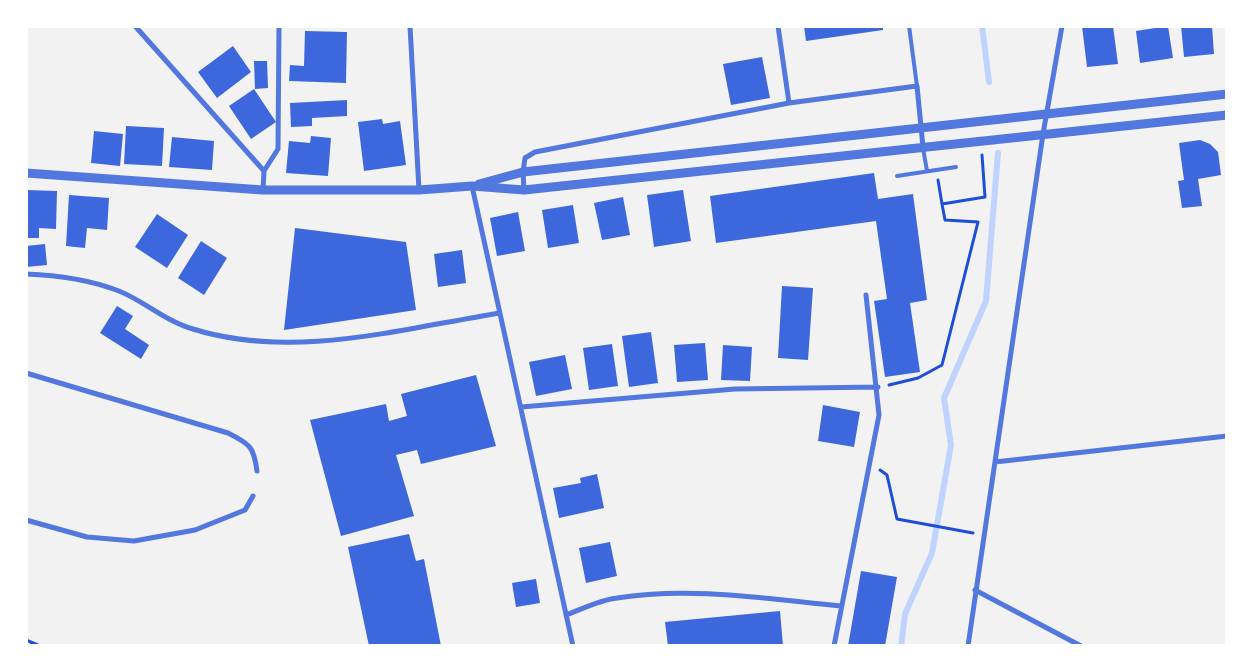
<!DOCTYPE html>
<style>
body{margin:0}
#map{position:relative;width:1253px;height:672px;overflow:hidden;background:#f2f2f2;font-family:"Noto Sans",sans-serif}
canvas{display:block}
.frame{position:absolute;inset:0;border:28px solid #fff;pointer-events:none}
</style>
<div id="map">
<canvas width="1253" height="672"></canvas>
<div class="frame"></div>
</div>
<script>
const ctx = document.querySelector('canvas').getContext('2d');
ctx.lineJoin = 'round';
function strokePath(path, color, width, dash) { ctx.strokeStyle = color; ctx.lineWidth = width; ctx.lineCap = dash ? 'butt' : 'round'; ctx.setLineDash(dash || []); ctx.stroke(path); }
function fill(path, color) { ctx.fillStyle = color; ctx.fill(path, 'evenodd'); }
strokePath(new Path2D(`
 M982 26 989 82
 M901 646 905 614 932 553 951 445 944 398 986 301 998 153`), '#bfd3fe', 6);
fill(new Path2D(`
 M804 26H883V30L806 41Z
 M1082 26H1113L1118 64 1087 67Z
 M1168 26 1173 58 1140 63 1136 31Z
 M1181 26H1212L1214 54 1184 57Z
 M305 31 347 32 346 83 289 81 290 65 304 66Z
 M233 46 251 72 217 98 198 72Z
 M762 57 770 98 731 105 723 64Z
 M254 61H267L268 88 255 89Z
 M254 89 276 122 251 139 229 106Z
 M347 100V116L312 118V126L291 127 290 103Z
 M382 119 383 124 400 121 406 165 364 171 358 122Z
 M126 126 164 128 162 166 124 164Z
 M94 131 123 134 120 166 91 163Z
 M311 136 331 138 328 176 286 173 289 141 310 143Z
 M172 137 214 141 212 170 169 167Z
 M1200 140 1210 144 1218 152 1221 175 1198 179 1202 206 1182 208 1178 181 1184 180 1179 143Z
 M874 173 878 199 913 194 927 300 910 303 920 372 885 377 874 301 887 299 876 221 716 243 710 196Z
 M26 190 57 191 56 229 39 228V238H26Z
 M683 190 691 241 654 247 647 195Z
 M69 195 109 198 107 230 87 228 85 248 66 246Z
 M623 197 630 235 602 240 594 203Z
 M573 205 579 243 548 248 542 210Z
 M518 212 525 251 497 256 490 218Z
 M157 214 188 235 167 268 135 247Z
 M295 228 406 242 416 310 284 330Z
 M201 241 227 258 204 295 178 278Z
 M45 244 47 265 26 267V246Z
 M462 250 466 283 438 287 434 254Z
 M782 286 813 288 808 360 778 358Z
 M117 306 133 316 125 329 149 345 141 359 100 333Z
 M651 332 658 383 629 387 622 336Z
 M705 343 708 380 677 382 674 345Z
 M612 344 618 386 589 390 583 348Z
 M723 345 752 347 750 381 721 380Z
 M565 355 572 389 536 396 529 362Z
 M476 375 496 446 421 464 417 450 396 455 414 516 341 536 310 420 386 404 389 421 407 416 401 394Z
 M823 405 860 412 854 447 818 441Z
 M597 474 604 508 559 518 553 488 581 483 580 478Z
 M409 534 416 561 424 559 441 646H369L348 547Z
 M610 542 617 576 586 583 579 548Z
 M861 571 897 577 885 646H848Z
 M536 579 540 603 516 607 512 583Z
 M780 611 783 646H668L665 622Z`), '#3d67dc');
strokePath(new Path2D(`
 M938 180 942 204
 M889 385 918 378 942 365 978 222 945 220 942 204 985 197 982 155
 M880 470 887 475 897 519 973 533
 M26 640 40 646`), '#1d4ed8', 3);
strokePath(new Path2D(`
 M909 26 917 86
 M923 148 927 171
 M897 176 956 167`), '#5277de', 4);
strokePath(new Path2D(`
 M135 26 264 171 263 190
 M410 26 419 190
 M778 26 789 103
 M264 171 278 149 279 26
 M472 186 573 646
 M524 190 523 172 525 158 535 152 789 103 917 86 923 147
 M26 274C57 275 90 280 119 291 144 301 167 322 193 329 292 360 400 329 500 313
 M26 373 228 433C250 444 254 447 257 471
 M521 407 735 389 878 387
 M995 462 1227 436
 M26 520 87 537 134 541 195 530 245 510 253 496
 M975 590 1081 646
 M566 615C582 609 600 600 617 598 690 586 768 599 841 606
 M834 646 879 415 866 295
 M968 646 1043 134 1062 26`), '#5277de', 5);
strokePath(new Path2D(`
 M26 173 263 190H419L472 186 524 190 1227 115
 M479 184 523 172 1227 94`), '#5277de', 9);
</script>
